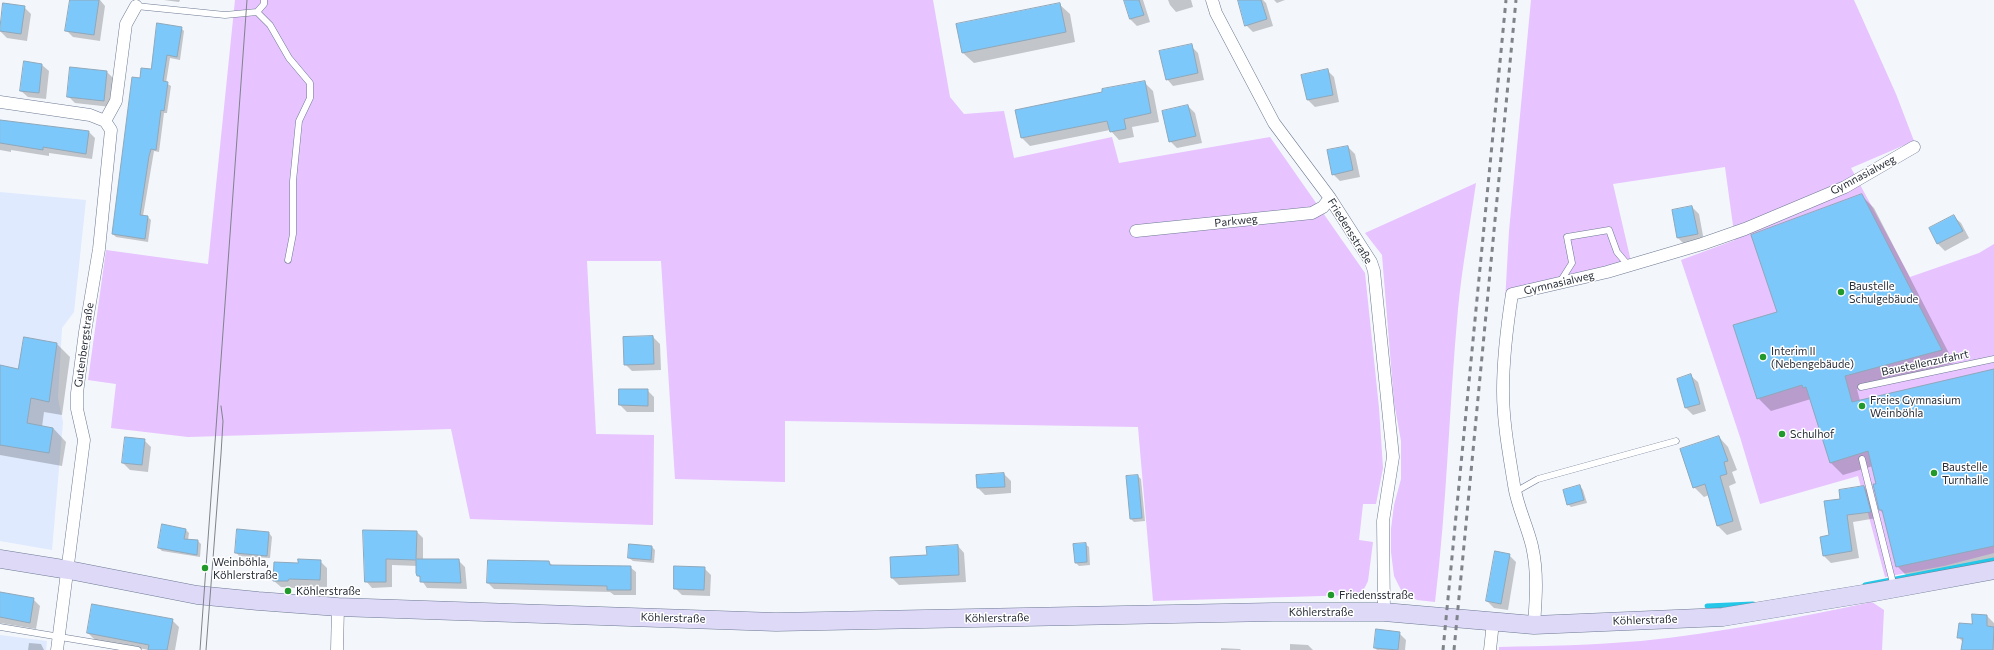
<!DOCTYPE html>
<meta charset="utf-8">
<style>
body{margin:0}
canvas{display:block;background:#f3f6fb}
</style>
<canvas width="1994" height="650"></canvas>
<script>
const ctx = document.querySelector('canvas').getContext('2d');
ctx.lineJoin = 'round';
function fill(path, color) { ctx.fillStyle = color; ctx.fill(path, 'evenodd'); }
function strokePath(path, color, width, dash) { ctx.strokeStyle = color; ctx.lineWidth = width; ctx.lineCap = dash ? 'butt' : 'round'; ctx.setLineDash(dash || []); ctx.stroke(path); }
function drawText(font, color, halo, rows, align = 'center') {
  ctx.font = font + ' Commissioner,sans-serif'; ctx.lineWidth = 3; ctx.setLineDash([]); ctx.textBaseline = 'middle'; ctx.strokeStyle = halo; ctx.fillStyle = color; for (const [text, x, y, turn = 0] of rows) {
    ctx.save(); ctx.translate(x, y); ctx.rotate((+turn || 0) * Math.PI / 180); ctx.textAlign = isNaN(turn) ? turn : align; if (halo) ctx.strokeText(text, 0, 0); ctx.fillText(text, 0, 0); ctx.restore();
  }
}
fill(new Path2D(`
 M0 192 86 200 74 312 62 328 58 398 63 422 52 550 0 541Z
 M0 635 47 641 46 650H0Z`), '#dfeaff');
fill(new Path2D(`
 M235 0H933L950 97 964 114 1004 111 1014 158 1112 137 1119 163 1270 137 1365 273 1379 408 1383 468 1376 504H1363L1359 540 1373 542 1368 581 1363 591 1355 595 1153 601 1138 427 785 421V482L675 479 661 261H587L596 434 654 435 653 525 470 519 451 429 188 437 111 428 116 384 88 380 106 250 208 264Z
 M1531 0H1854L1896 94 1914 141 1851 168 1910 277 1979 253 1994 244V553L1944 566 1885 577 1858 476 1760 504 1740 437 1681 260 1735 240 1725 167 1613 184 1633 270 1505 302 1509 231Z
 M1476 183C1470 225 1462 267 1458 309 1449 407 1447 505 1435 602L1417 600 1402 592 1394 576 1391 552V529L1394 505 1401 479V441L1394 402 1382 255 1365 233Z
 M1872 602 1884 610 1882 650H1499V647C1546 646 1594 645 1641 641 1719 633 1796 618 1872 602Z`), '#e7c3ff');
fill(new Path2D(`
 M71 0H100L105 6 100 41 73 37 66 30Z
 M164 0H180L179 2Z
 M1125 0H1143L1150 22 1137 26 1130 19Z
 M1168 0H1191L1193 7 1176 12 1170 5Z
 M1246 0H1263L1266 3 1273 26 1253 32 1246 25Z
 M1274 0H1285L1277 3Z
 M4 4 24 7 31 14 27 41 7 38 0 31Z
 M1059 4 1070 14 1075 42 974 63 963 53 957 25Z
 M181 28 184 31 180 60 170 58 166 83 171 86 167 113H164L159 152 154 151 143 216 148 217 151 220 148 242 116 237 113 234 140 79 152 70Z
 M1191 46 1198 53 1204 80 1173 86 1167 79Z
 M42 65 49 71 46 99 28 97 21 91Z
 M1327 70 1334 77 1339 102 1315 107 1308 100 1303 75Z
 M107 72 114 79 111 107 75 103 68 96Z
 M1144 82 1153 91 1159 122 1132 127 1134 137 1119 140 1110 130 1030 146 1022 138Z
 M1188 106 1195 113 1202 143 1177 148 1170 141Z
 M0 122 89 132 95 138 92 159 49 153V156L11 150V152L0 150Z
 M1348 147 1355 154 1360 177 1340 181 1333 174Z
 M1861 195 1874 208 1954 363 1857 389 1860 401 1994 370V561L1910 579 1897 566 1884 514 1880 510 1873 466 1843 475 1830 462 1811 399 1771 411 1758 398 1778 313Z
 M1692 207 1699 214 1704 241 1685 245 1678 238Z
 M1954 217 1961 223 1969 238 1945 251 1938 244 1930 229Z
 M653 337 660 344 661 370 632 371 625 364Z
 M56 343 70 357 62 415 44 412 42 427 53 428 66 442 62 466 0 455V366L19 370Z
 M1691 376 1698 382 1706 411 1693 415 1686 408Z
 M647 390 654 397V412H627L620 405Z
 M1719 437 1728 447 1737 470 1732 472 1736 483 1729 486 1742 530 1727 535 1717 525 1709 495 1704 497 1694 487Z
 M144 440 151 447 148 472 130 470 123 463Z
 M1004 474 1011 481V493L985 495 978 488Z
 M1138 476 1141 479 1145 521 1134 522 1131 519 1127 477Z
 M1580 486 1583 490 1587 503 1571 507 1568 504Z
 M1864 487 1871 494 1877 518 1853 522 1859 558 1831 563 1824 556 1841 500Z
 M186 530 189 533 188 540 198 541 201 544 200 557 162 551 159 548Z
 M238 531 269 533 272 537 270 558 239 556 236 552Z
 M364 531 417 532 423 538V560H458L465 567 467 589 427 588 418 575V566L392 565V587L372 588 366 581Z
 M1085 544 1089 547 1090 565 1079 566 1076 563Z
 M958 546 964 553 966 582 899 585 892 578 891 558 928 556Z
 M652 547 655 550 654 563 633 561 629 558Z
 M1509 555 1516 562 1508 610 1494 608 1487 601Z
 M320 561 327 568V587L295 586V588L281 587 274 581 299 564Z
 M489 561 549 562 553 566 630 567 636 572V595H614L610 592 494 589 488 583Z
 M704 568 711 575 710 596 682 595 675 588Z
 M0 593 33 599 40 606 36 629 0 623Z
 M1987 616 1994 623V650H1962L1963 642 1958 637 1973 625Z
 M172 620 179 627 175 650H149L95 640 88 633Z
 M1399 633 1406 640 1405 650H1377L1375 648Z
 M29 643 41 644 44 650H28Z
 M1290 644 1308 645 1313 650H1290Z
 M1221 648 1240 649 1241 650H1221Z`), '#0003');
strokePath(new Path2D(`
 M1865 585 1994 560
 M1707 606 1753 604`), '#24c7e7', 5);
const building = new Path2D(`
 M70 0H99L94 35 65 31Z
 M1124 0H1139L1144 15 1130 19Z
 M1238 0H1261L1267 19 1245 26Z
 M3 3 25 6 21 34 0 31Z
 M1060 3 1066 32 962 53 956 24Z
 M157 23 182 27 177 57 167 55 163 81 168 82 164 111 161 110 156 150 151 149 149 156 140 215 148 216 145 239 112 234 132 77 140 78 141 68 151 69Z
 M1192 44 1198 73 1166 80 1159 51Z
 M24 61 42 64 39 93 20 91Z
 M70 67 107 71 104 101 67 97Z
 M1328 69 1333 95 1307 100 1301 75Z
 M1145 81 1151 113 1124 119 1126 129 1110 132 1107 121 1021 138 1015 110 1102 92V89Z
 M1188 105 1196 136 1169 142 1162 111Z
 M0 120 89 131 86 154 43 147V150L0 143Z
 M1348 146 1353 170 1332 175 1327 150Z
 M1862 194 1942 350 1845 376 1852 402 1994 369V546L1896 567 1882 510H1879L1873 484H1876L1868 451 1830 463 1806 387 1803 388 1802 385 1757 399 1733 325 1777 312 1751 235Z
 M1692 206 1698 234 1677 238 1672 210Z
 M1954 215 1963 231 1937 244 1929 228Z
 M653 336 654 364 624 365 623 337Z
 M24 337 57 343 49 402 31 398 27 423 53 428 49 453 0 445V365L18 369Z
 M1691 374 1700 404 1685 408 1677 379Z
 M619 389H648V406L619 405Z
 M1719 436 1728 461 1724 462 1727 474 1720 476 1733 521 1717 526 1705 484 1693 488 1680 449Z
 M125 437 145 439 142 465 122 463Z
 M1004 473 1005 487 977 488 976 475Z
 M1138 475 1142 518 1130 519 1126 476Z
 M1580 485 1584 500 1567 505 1563 490Z
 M1864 486 1871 512 1847 515 1852 551 1823 556 1820 537 1829 535 1824 501 1840 499 1839 490Z
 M162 524 186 529 184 539 198 540 197 555 158 548Z
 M237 529 269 532 267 556 235 553Z
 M363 530 417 531 416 559H459L461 583 420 582V576H417L416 573V560L386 559V582H365Z
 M1086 543 1087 562 1075 563 1073 544Z
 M629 544 652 546 651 560 628 558Z
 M958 545 959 575 891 578 890 557 927 555 926 547Z
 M1495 551 1510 554 1501 604 1486 601Z
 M298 559 321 560 320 580 289 579 288 581H273L274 562 298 563Z
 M488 560 549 561 550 565 631 566V590H607V586L487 583Z
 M674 566 705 567 704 590 674 589Z
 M0 592 34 598 30 623 0 617Z
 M92 604 173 619 167 650H148L149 645 87 633Z
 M1972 614 1987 615V626L1994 627 1993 650H1961L1963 638H1957L1959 623 1972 624Z
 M1376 629 1400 632 1398 650 1374 648Z`);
fill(building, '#7dc8fb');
strokePath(building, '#8ea8bb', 1);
const lane = new Path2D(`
 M136 6 225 15 257 12 264 4V0
 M257 12 270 25 289 58 310 83V98L299 121 293 181V234L288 260
 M1560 282 1572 263 1567 237 1609 230 1617 252 1628 265
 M1861 387 1994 359
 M1862 459 1894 587
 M1515 492 1538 479 1676 441
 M0 627 138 650`);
const street = new Path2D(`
 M1212 0 1216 13 1274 123 1330 198 1371 262 1374 271 1393 457 1383 521 1384 612
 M0 102 90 115 105 121 111 130 99 249 85 332 77 393V409L84 440 57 650
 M105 121 116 101 126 24 136 6
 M1136 231 1312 213 1323 207 1330 198
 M1534 625C1536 598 1538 572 1532 546 1527 525 1517 506 1514 485 1509 454 1503 422 1503 391 1503 358 1507 326 1512 294L1607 272 1702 244 1745 229 1845 187 1914 147
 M337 650 338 607
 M1490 650 1493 622`);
const secondary = new Path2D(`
 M0 559 69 570 197 595 258 601 338 607 776 622 1273 612H1384L1534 625 1723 617 1875 592 1994 570`);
strokePath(lane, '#6d7a92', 7);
strokePath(street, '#6d7a92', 13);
strokePath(secondary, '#6d7a92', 19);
strokePath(lane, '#fff', 6);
strokePath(street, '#fff', 12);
strokePath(secondary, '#ddd9f7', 18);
strokePath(new Path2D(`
 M200 650 247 0
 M206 650 221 454 223 421 221 406`), '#7f848b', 1);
strokePath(new Path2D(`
 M1443 650 1506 0
 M1454 650 1516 0`), '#7f848b', 3, [5, 5]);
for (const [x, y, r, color] of [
 [1841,292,4,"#21992b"],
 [1763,357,4,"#21992b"],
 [1862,406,4,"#21992b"],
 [1782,434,4,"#21992b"],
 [1934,473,4,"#21992b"],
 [205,568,4,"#21992b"],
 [288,591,4,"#21992b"],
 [1331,595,4,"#21992b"]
]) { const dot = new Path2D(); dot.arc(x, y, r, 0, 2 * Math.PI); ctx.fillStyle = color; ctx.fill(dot); strokePath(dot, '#fff', 1.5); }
drawText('11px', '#292f39', '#fff', [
 ["Gymnasialweg",1863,175,-28],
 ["Parkweg",1236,221,-6],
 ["Friedensstraße",1350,231,58],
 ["Gymnasialweg",1559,283,-13],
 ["Gutenbergstraße",84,345,-82],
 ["Baustellenzufahrt",1925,363,-12],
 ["Köhlerstraße",1321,612],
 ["Köhlerstraße",673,618,2],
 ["Köhlerstraße",997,618,-1],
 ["Köhlerstraße",1645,620,-2]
]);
drawText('11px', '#292f39', '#fff', [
 ["Baustelle",1849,286],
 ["Schulgebäude",1849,299],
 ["Interim II",1771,351],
 ["(Nebengebäude)",1771,364],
 ["Freies Gymnasium",1870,400],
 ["Weinböhla",1870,413],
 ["Schulhof",1790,434],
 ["Baustelle",1942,467],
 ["Turnhalle",1942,480],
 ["Weinböhla,",213,562],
 ["Köhlerstraße",213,575],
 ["Köhlerstraße",296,591],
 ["Friedensstraße",1339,595]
], 'left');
</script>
